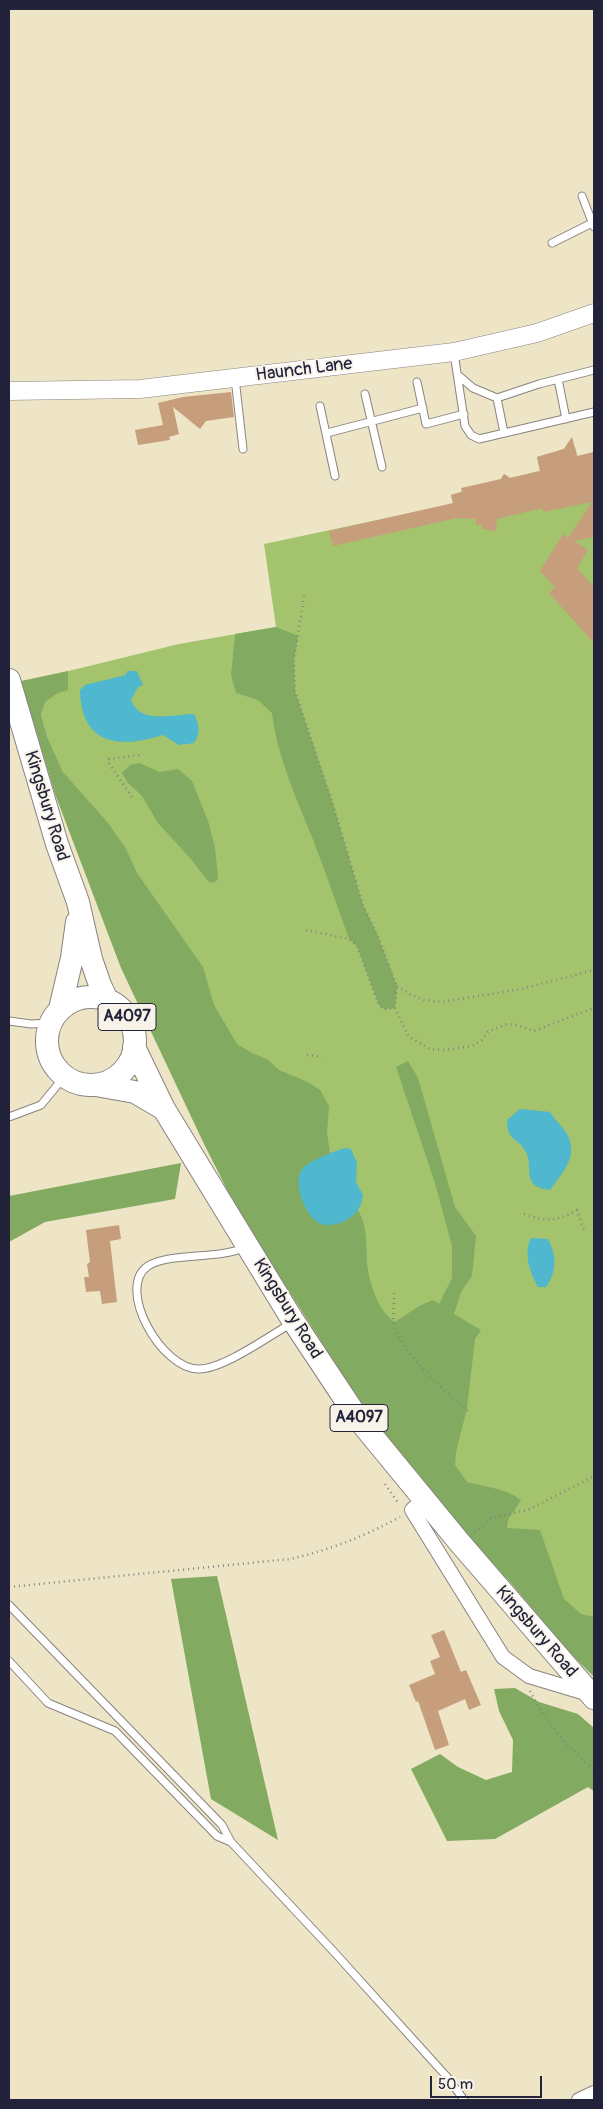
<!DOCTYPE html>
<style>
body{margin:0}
#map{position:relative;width:603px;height:2109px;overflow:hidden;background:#eee4c6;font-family:Pangolin,sans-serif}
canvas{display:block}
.frame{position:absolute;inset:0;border:10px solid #22223b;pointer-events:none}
.scale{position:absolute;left:430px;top:2076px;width:112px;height:22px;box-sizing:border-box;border:2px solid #22223b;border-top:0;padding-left:6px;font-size:15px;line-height:18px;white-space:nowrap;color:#22223b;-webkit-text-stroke:4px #f7f3e8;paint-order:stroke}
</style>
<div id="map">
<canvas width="603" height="2109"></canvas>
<div class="frame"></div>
<div class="scale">50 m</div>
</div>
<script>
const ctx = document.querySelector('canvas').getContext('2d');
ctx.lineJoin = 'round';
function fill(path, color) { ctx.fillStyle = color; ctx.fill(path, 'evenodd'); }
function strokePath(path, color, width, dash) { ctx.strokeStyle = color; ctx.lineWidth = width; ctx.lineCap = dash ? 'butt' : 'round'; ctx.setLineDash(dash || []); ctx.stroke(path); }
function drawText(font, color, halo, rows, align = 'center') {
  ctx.font = font + ' Pangolin,sans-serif'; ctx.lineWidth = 4; ctx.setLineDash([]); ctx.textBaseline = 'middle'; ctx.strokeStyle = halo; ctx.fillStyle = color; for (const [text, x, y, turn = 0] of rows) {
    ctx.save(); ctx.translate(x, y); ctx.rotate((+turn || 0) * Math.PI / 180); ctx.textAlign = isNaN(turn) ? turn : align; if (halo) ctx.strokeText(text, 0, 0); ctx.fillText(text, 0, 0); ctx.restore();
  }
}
fill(new Path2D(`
 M568 443 575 447 580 467 587 454 594 452V1656L441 1492 112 883 47 736 41 714 40 678 179 644 276 627 264 544 453 504 451 495 501 479 504 474 510 478 540 471 537 457 564 449Z`), '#a3c46c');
fill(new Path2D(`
 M276 627 298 636 294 660 295 691 332 801 363 905 377 934 397 986 395 1008 384 1009 379 1005 357 946 349 939C337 905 325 871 312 837 296 797 277 756 272 713L258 700 236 693 231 675 235 634Z
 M68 671V690L56 694 45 702 41 714 47 736 63 772 108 823 125 847 137 873 203 967 214 1005 237 1044 252 1053 267 1059 279 1070 308 1082 320 1090 329 1106 327 1132 330 1154 312 1162 347 1220 358 1210C368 1227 366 1244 367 1263 369 1282 378 1312 395 1322L419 1306 433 1300 439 1304 452 1278V1246L435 1183 396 1067 408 1061 418 1078 455 1207 476 1236 472 1276 461 1292 454 1314 481 1330 475 1339 467 1408 456 1452 455 1465 467 1482C486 1487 505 1488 521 1500L508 1520 507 1528 540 1530 564 1599 581 1614 594 1617V1677L571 1654 509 1581 460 1534 364 1408 285 1285 248 1231 204 1144 121 968 55 794 21 681Z
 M139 763 160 772 178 769 192 781 208 821 215 847 218 879 214 883 209 882 190 858 158 823 142 796 128 783 122 773 130 765Z
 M181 1163 175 1199 45 1222 9 1242V1196Z
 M217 1576 278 1840 211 1799 171 1579Z
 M515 1688 539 1702 578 1714 594 1728V1791L588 1787 495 1839 447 1841 411 1769 440 1754 458 1767 486 1780 512 1772 513 1740 499 1711 494 1689Z`), '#82aa60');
fill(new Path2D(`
 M127 671H137L143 685 138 687 131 700C140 725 173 714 194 714 199 724 201 733 194 743L179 745 163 735C119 749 81 745 80 690L85 685 126 675Z
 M520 1109 550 1112C555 1120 562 1126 567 1134 579 1156 563 1172 550 1190 520 1187 534 1167 526 1152 518 1137 507 1142 507 1120Z
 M346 1148 351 1149 357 1163 356 1182 363 1195C362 1200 361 1206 358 1210 350 1221 330 1230 317 1222 304 1213 291 1179 304 1167 312 1160 336 1150 346 1148Z
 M531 1238 548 1239C557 1255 557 1272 546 1287H538C530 1272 523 1254 531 1238Z`), '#4fb7ce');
fill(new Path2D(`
 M231 392 234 417 206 421 200 429 173 407 179 434 169 437 170 440 138 445 135 430 163 425 158 403 183 397Z
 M572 437 577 456 594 452V537L574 541 588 550 577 568 594 587V643L549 593 555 587 540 571 563 534 568 538 592 502 543 512V508L497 519 496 531 482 529 483 525H476V519L457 518 333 546 329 531 453 503 451 495 462 492 461 488 501 479 504 474 510 478 540 471 537 457 564 449Z
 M119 1225 121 1239 110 1241 117 1302 102 1304 100 1291 86 1292 84 1277H89L87 1264 90 1262 86 1230Z
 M444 1630 461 1672 466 1670 481 1705 469 1710 465 1699 438 1711 449 1745 435 1750 418 1701 416 1702 409 1685 435 1674 430 1661 440 1657 431 1635Z`), '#c79e7b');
const service = new Path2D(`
 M582 196 594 227
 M552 243 592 223
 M454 353 465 426 471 435 479 439 594 412
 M459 376 473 388 497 398 539 384 594 370
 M235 378 243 449
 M558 379 566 419
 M417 382 426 424 464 414
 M365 394 382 467
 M497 398 504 433
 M320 406 335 476
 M327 433 423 408
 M9 1021 31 1024 50 1023
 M9 1117 41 1105 64 1077
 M245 1247C220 1260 169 1252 148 1266 115 1288 162 1370 199 1369 223 1369 266 1338 287 1326L290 1322
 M9 1605 222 1825 231 1842 335 1953 448 2078 464 2100
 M9 1661 48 1703 115 1731 217 1836 231 1842`);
const minor = new Path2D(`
 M424 1499 412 1510 503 1657 529 1676 589 1694
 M579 2100 594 2093`);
const tertiary = new Path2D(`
 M9 391 140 389 454 352 537 333 594 313`);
const primary = new Path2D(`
 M9 680 57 844 78 902 91 959 100 985 107 1000
 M47 1041a44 44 0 1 1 88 0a44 44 0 1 1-88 0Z
 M60 1009 72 958 77 922
 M134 1047 164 1109 292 1319 359 1420 460 1543 594 1698
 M96 1085 135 1092 164 1109`);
strokePath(service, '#888380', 9);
strokePath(minor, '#888380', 16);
strokePath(tertiary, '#888380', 19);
strokePath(primary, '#888380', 24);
strokePath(new Path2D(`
 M304 596 294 660 295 691 332 801 363 905 377 934 397 986 395 1008 408 1036 430 1049 443 1050 472 1046 482 1040 488 1032 507 1024 517 1025 534 1031 594 1008
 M132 797 108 762 109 759 140 755
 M306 930 349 939 357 946 379 1005 384 1009 395 1008
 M397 986 411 995 424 1000 442 1002 521 989 594 970
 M307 1055 322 1057
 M524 1214C547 1222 555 1222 577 1210L584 1230
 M394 1293C395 1303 392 1314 394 1323 400 1354 448 1393 470 1413
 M385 1484 399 1504
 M475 1532 491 1518 528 1510 594 1476
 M9 1587 290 1559C330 1550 365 1536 400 1517
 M530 1691C546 1722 567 1748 594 1769`), '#888380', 2.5, [1, 4]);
strokePath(service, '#fff', 7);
strokePath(minor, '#fff', 14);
strokePath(tertiary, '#fff', 18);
strokePath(primary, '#fff', 22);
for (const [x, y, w] of [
 [127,1017,58],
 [359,1418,58]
]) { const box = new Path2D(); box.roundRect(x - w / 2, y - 13.5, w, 27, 4); ctx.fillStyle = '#f7f3e8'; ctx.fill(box); strokePath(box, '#22223b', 1); }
drawText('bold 16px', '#22223b', null, [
 ["A4097",127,1017],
 ["A4097",359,1418]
]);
drawText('18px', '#22223b', '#f7f3e8', [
 ["Haunch Lane",304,370,-7],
 ["Kingsbury Road",46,806,73],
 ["Kingsbury Road",287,1309,58],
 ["Kingsbury Road",536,1632,49]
]);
</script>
